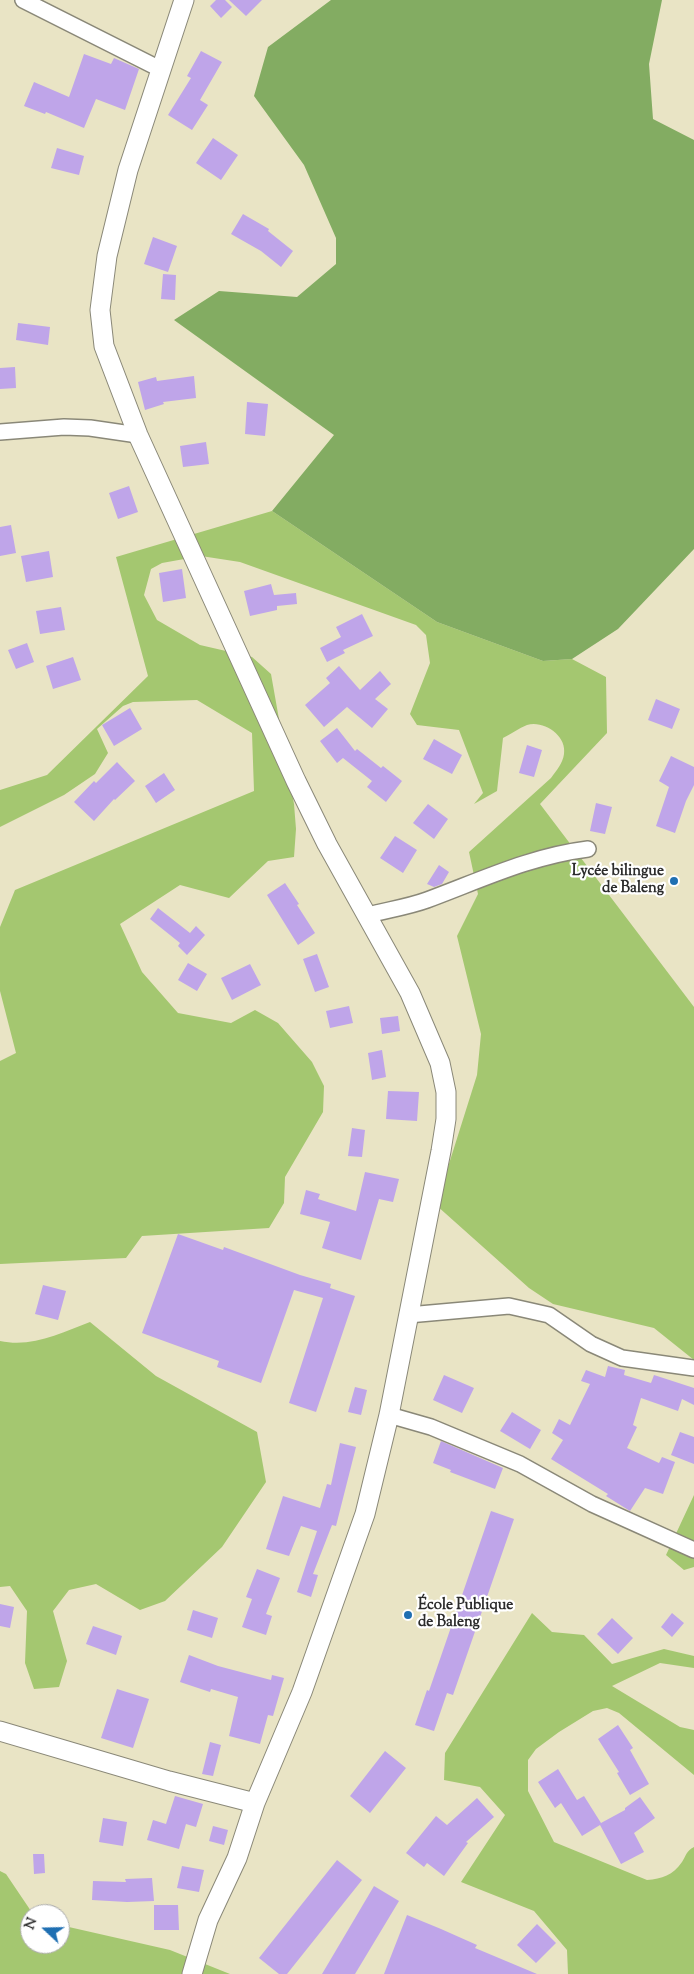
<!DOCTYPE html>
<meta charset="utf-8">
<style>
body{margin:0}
#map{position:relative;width:694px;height:1974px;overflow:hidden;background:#e9e4c5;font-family:"Sorts Mill Goudy",serif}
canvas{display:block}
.north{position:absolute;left:20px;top:1904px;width:50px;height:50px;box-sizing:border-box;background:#fff;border:1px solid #aaa;border-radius:50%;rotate:291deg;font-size:14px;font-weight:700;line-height:20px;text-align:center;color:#2b2b2b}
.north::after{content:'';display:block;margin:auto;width:18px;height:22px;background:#1f6fb2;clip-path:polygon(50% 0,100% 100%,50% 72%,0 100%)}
</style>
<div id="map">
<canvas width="694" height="1974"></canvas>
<div class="north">N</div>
</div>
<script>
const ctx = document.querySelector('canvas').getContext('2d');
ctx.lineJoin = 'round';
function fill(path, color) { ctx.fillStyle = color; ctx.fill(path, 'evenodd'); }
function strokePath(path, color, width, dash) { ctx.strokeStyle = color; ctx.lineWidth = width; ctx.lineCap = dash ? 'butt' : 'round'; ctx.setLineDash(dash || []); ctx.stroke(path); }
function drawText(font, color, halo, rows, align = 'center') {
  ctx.font = font + ' "Sorts Mill Goudy",serif'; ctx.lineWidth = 4.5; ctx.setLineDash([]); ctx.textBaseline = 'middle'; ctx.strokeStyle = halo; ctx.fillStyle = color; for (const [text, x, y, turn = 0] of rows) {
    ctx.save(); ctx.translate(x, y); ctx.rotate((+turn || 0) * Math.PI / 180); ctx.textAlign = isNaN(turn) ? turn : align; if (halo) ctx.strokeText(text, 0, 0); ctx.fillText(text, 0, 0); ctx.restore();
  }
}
fill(new Path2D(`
 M272 511 437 622 543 661 572 659 606 677 607 733 540 804 694 1007V1360L654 1328 553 1304 529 1288 436 1205 477 1075 481 1034 457 936 478 894 469 852 551 778C556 771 563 763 564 754 567 736 544 720 527 725 519 728 511 734 503 738L497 791 474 804 483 793 459 730 417 725 410 714 430 663 426 635 416 625 240 562 201 556 162 563 151 569 144 595 157 620 200 645 252 657 271 674 294 804 296 829 294 857 268 861 229 898 180 885 120 924 142 972 178 1013 231 1023 255 1010 278 1023 312 1062 324 1086 323 1112 285 1177 284 1203 269 1228 142 1236 126 1258 0 1264V1061L16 1053 0 991V927L15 890 254 791 252 733 197 700 133 702 123 706 97 729 108 753 95 774 64 795 0 827V790L47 775 148 676 116 557Z
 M90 1322 156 1376 257 1432 266 1482 222 1547 165 1601 140 1610 96 1584 69 1590 53 1611 67 1661 59 1687 34 1689 25 1663 27 1611 10 1586 0 1587V1341C32 1348 61 1333 90 1322Z
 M694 1495V1567L684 1570 666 1555Z
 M532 1613 552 1632 584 1635 612 1664 664 1649 694 1656V1668L660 1663 612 1686 680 1727 694 1730V1775L619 1713 607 1708 593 1711 559 1732 536 1749 528 1760V1791L554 1842 647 1880C662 1879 673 1875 682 1862 686 1856 686 1851 694 1847V1974H568L567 1950 534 1911 461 1882 505 1815 480 1787 444 1780 445 1753Z
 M0 1871 6 1874 33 1914H30V1944H60V1925L170 1950 230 1974H0Z`), '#a4c770');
fill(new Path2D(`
 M331 0H662L649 64 653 119 694 140V549L618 629 572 659 543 661 437 622 272 511 334 435 174 320 219 291 297 297 336 264V238L304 165 254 96 268 47Z`), '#83ac62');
fill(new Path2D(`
 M216 0H225L232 7 221 18 210 6Z
 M229 0H262L246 16Z
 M201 51 222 62 200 100 208 105 192 130 168 115 191 78 187 76Z
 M84 54 111 64 114 58 139 69 125 110 96 99 84 128 46 112 45 114 24 106 34 82 69 97Z
 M213 138 238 155 221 180 196 163Z
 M57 148 84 156 79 175 51 168Z
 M243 214 269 229 268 231 293 251 281 267 261 251 231 234Z
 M153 237 177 246 168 272 144 264Z
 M163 274 176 275 175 300 161 299Z
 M18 323 50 327 48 345 16 340Z
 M15 367 16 388 0 389V368Z
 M194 376 196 398 163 402 164 404 145 410 138 382 156 377 157 381Z
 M247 402 268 404 265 436 245 434Z
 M206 442 209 464 183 467 180 446Z
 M129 486 138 512 118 519 109 493Z
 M11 525 16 553 0 556V527Z
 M49 551 53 577 26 582 21 556Z
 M182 569 186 598 163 602 159 573Z
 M271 584 274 595 296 593 297 604 277 606V610L250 616 244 591Z
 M61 607 65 630 40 634 36 611Z
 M362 614 373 636 343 650 345 653 327 662 320 648 341 637 336 627Z
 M27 643 34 662 16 669 8 650Z
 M73 657 81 680 53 689 46 666Z
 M339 666 360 690 380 671 391 684 375 699 388 709 372 728 347 707 324 727 305 705 330 683 326 678Z
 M656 699 680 709 672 729 648 720Z
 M130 708 142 729 114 746 102 725Z
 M337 728 355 751 357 749 381 768 383 766 402 781 386 802 367 787 372 781 343 758 337 763 320 741Z
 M434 739 462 755 452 774 423 759Z
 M527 745 542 750 534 777 519 773Z
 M671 756 694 767V785L686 801 675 833 656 826 669 787 659 781Z
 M117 762 135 781 115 800 114 799 94 821 74 802 94 781 96 783Z
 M164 773 175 790 156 803 145 786Z
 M596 803 612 807 605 834 590 831Z
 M428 804 448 819 434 839 413 823Z
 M395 836 417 850 403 873 380 858Z
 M439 865 449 872 442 884 434 887 427 884Z
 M285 883 299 904 297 905 315 933 298 945 267 895Z
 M158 908 190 933 196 926 205 935 187 955 178 946 180 943 150 919Z
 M317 954 329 987 315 992 303 959Z
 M188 963 207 974 197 991 178 980Z
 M250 964 261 985 232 1000 221 978Z
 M349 1006 353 1023 330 1028 326 1011Z
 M398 1016 400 1031 382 1034 380 1018Z
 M382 1050 386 1077 372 1080 368 1053Z
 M388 1091 419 1092 417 1121 386 1119Z
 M352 1128 365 1130 362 1157 348 1156Z
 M365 1172 399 1179 393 1202 379 1199 361 1260 322 1248 330 1222 300 1214 306 1190 320 1194 318 1199 356 1211Z
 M178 1234 223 1250 224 1247 300 1275 331 1284 330 1288 355 1296 316 1412 289 1403 323 1298 294 1290 261 1383 217 1367 219 1361 142 1333Z
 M43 1285 66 1291 58 1320 35 1314Z
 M608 1366 625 1370 624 1375 651 1383 654 1375 694 1388V1405L682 1399 678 1411 641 1398 633 1425 637 1427 627 1448 659 1463 662 1457 675 1462 663 1494 645 1488 630 1511 606 1496 608 1494 551 1459 563 1440 552 1433 559 1419 570 1425 590 1384 581 1381 586 1370 605 1377Z
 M444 1375 474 1388 462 1413 433 1400Z
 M355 1387 367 1390 361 1415 348 1412Z
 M512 1412 541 1430 530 1449 500 1431Z
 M680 1432 694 1437V1464L671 1455Z
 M441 1441 503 1468 495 1489 450 1472 451 1470 433 1463Z
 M340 1443 356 1447 336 1526 332 1525 313 1574 318 1575 311 1597 297 1592 317 1531 301 1526 289 1556 266 1549 283 1496 320 1508 327 1484 331 1485Z
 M491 1511 514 1519 453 1695 447 1693 434 1731 415 1725 427 1690 429 1691Z
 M257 1569 280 1578 266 1614 272 1616 266 1635 242 1627 252 1599 246 1597Z
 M0 1604 14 1607 10 1628 0 1626Z
 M193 1610 218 1618 212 1638 187 1630Z
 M672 1613 684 1623 672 1637 661 1627Z
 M612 1618 633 1638 618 1654 597 1634Z
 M93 1626 122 1636 116 1655 86 1644Z
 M189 1655 218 1666 271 1680 272 1675 284 1678 273 1716 268 1715 260 1744 229 1736 238 1697 211 1689 210 1692 180 1682Z
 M117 1689 149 1699 133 1748 101 1738Z
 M618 1725 633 1748 630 1750 649 1784 630 1795 617 1773 619 1772 598 1739Z
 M210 1742 221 1745 213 1776 202 1774Z
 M385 1751 406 1768 370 1813 350 1796Z
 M558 1769 577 1800 584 1796 601 1823 625 1810V1808L640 1797 655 1818 634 1833 644 1852 621 1864 600 1825 582 1836 561 1803 555 1808 538 1782Z
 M175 1796 203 1804 196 1827 186 1824 179 1849 147 1840 153 1820 166 1824Z
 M477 1798 494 1817 466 1842 468 1843 444 1876 427 1863 424 1867 406 1853 436 1816 447 1825Z
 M103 1818 127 1822 123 1846 99 1842Z
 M213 1826 228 1830 224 1845 209 1841Z
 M33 1854H44L45 1873 34 1874Z
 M337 1860 362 1880 287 1974H279L259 1958Z
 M182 1866 204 1870 199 1892 177 1888Z
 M152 1878 154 1901 127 1902 92 1900 93 1881 126 1882 125 1879Z
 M374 1886 399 1901 355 1974H322Z
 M154 1905H178L179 1930H154Z
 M407 1915 441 1929 477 1945 475 1948 537 1974H384Z
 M537 1924 556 1943 536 1963 517 1945Z`), '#bfa5e9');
const minor = new Path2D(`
 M23 0 160 69
 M0 432 64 427 90 428 138 435
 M368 915C387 910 408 907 427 900 481 880 531 856 588 849
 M408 1315 509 1306 549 1315 591 1344 622 1358 694 1368
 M389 1415 431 1427 520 1464 592 1504 694 1550`);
const tertiary = new Path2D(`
 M184 0 128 170 107 256 100 310 104 346 138 435 296 781 327 844 410 993 440 1063 446 1092V1119L441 1151 389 1415 365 1514 302 1692 255 1803 237 1858 208 1920 192 1974
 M0 1731 169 1781 255 1803`);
strokePath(minor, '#8a8878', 18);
strokePath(tertiary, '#8a8878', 21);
strokePath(minor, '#fff', 15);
strokePath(tertiary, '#fff', 19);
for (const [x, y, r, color] of [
 [674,881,5,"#1f6fb2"],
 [408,1615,5,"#1f6fb2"]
]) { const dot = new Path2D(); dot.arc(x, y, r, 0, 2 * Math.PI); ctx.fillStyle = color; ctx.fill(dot); strokePath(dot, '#fff', 2); }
drawText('bold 15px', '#2b2b2b', '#fff', [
 ["Lycée bilingue",664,872],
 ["de Baleng",664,889],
 ["École Publique",418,1606,"left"],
 ["de Baleng",418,1623,"left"]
], 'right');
</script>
